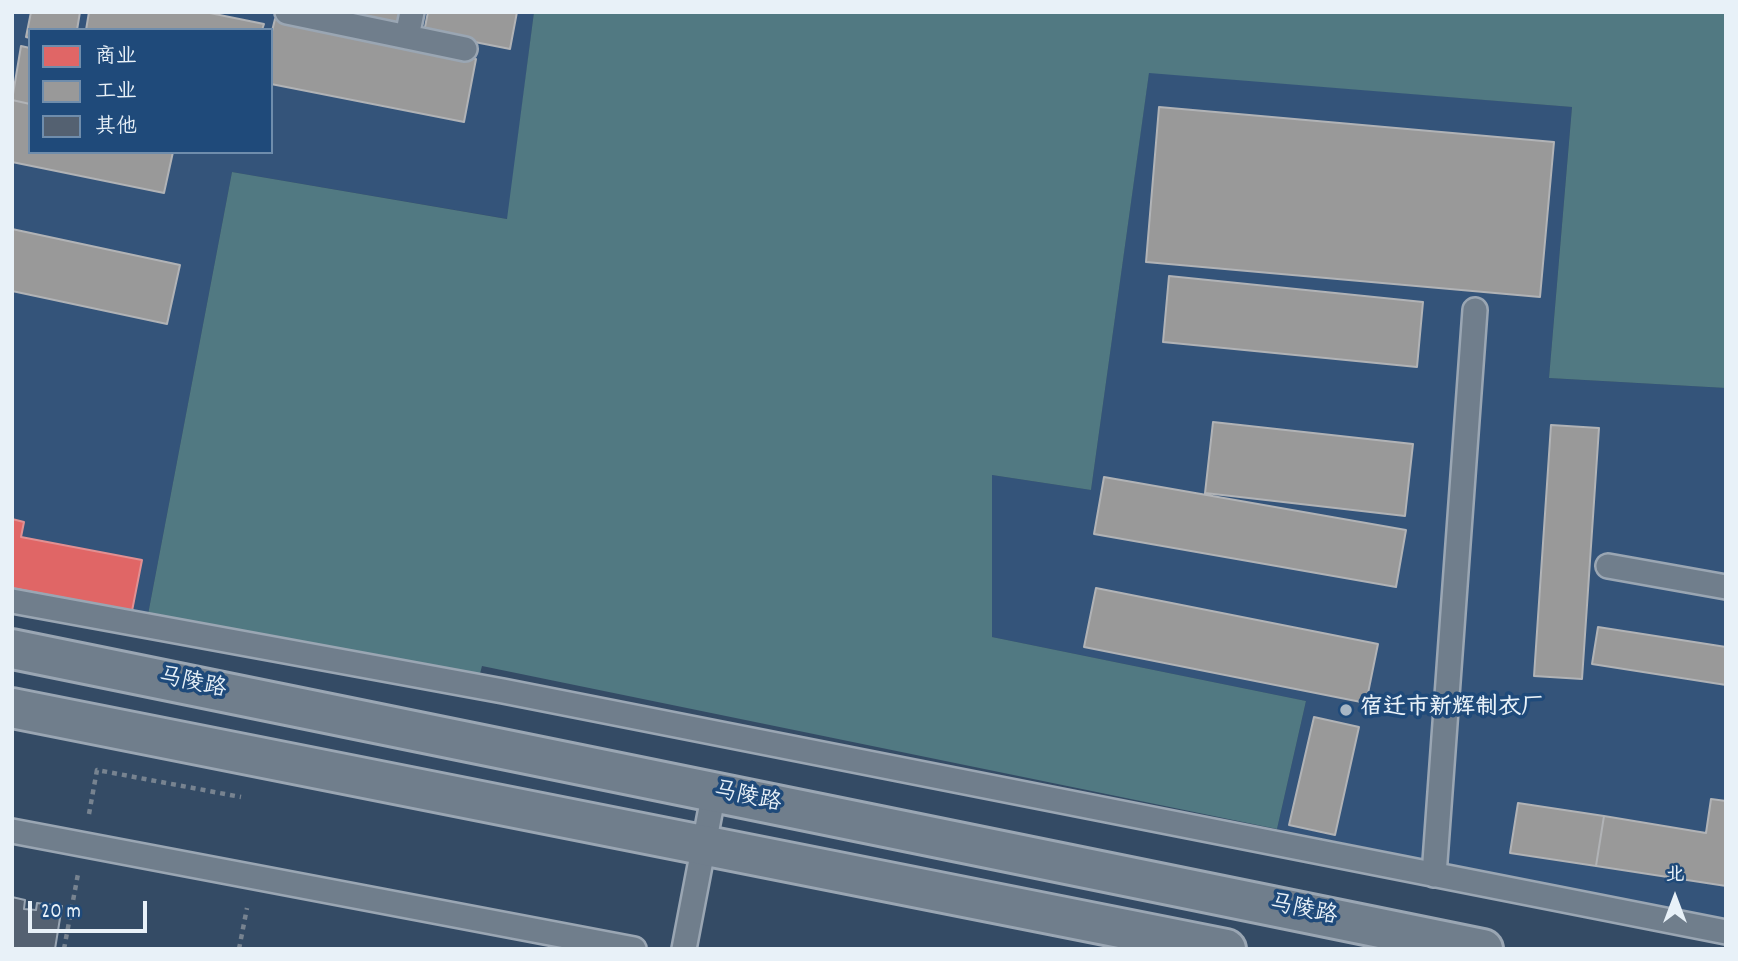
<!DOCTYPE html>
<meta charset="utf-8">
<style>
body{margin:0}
#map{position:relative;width:1738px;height:961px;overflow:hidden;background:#344b65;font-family:Dekko,"LXGW WenKai TC",sans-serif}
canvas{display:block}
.frame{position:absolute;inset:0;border:14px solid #e8f1f8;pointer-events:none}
.legend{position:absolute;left:28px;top:28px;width:245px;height:126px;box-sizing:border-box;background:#1f4a7a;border:2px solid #6f8dac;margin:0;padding:9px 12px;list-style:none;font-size:21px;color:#e8f1f8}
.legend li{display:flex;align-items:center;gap:14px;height:35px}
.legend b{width:35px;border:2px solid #6f8dac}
.north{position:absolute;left:1640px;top:863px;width:70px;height:70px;-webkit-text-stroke:5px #1f4a7a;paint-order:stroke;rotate:0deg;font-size:19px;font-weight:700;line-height:28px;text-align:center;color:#e8f1f8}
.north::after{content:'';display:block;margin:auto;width:24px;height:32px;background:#e8f1f8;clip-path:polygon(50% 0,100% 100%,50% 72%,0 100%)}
.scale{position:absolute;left:28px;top:901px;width:119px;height:32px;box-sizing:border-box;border:4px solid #e8f1f8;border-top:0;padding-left:9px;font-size:21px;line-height:24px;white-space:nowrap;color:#e8f1f8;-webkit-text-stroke:5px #1f4a7a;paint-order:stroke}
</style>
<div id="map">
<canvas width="1738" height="961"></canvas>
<div class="frame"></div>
<ul class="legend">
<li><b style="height:19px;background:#e06666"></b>商业</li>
<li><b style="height:19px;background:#999"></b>工业</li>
<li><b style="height:19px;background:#546171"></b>其他</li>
</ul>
<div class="north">北</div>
<div class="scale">20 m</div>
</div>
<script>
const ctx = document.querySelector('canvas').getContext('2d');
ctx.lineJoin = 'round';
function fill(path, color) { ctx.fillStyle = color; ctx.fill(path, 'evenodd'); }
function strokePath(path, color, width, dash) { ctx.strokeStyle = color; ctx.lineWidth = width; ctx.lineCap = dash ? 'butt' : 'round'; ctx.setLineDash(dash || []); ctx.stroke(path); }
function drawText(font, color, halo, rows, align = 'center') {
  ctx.font = font + ' Dekko,"LXGW WenKai TC",sans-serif'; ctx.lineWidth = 7; ctx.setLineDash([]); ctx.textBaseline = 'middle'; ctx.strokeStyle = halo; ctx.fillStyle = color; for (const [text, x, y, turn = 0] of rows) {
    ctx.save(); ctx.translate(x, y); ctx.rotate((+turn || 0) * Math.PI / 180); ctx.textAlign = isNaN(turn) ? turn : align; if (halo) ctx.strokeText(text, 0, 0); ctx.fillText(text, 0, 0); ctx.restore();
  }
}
fill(new Path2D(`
 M12 12H534L508 219 232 172 146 625 12 600ZM30 30H271V152H30Z
 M1149 72 1572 107 1549 378 1726 388V922L1277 829 1306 701 992 637V475L1091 490Z`), '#34547a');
fill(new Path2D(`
 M534 12H1726V388L1549 378 1572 107 1149 73 1091 490 992 475V637L1306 701 1277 829 482 666 476 689 146 625 232 172 507 219Z`), '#517982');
const shops = new Path2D(`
 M12 519 24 522 21 537 142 560 132 611 12 588Z`);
fill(shops, '#e06666');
strokePath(shops, '#e29092', 2);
const industry = new Path2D(`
 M31 12H80L77 30H30V38L26 37Z
 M89 12H205L264 24 262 30H86Z
 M322 12H401L398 28Z
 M428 12H517L510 49 424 32Z
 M275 19 476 59 464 122 271 84V35Z
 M21 46 30 48V104L12 100Z
 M12 100 30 104V152H173L164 193 12 162Z
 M1159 107 1554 142 1540 297 1146 262Z
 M12 229 180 265 167 324 12 291Z
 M1169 276 1423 302 1417 367 1163 342Z
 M1213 422 1413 444 1405 516 1205 493Z
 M1551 425 1599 428 1582 679 1534 676Z
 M1104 477 1406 530 1396 587 1094 534Z
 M1096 588 1378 644 1366 703 1084 647Z
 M1598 627 1726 647V685L1592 664Z
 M1314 717 1359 727 1335 835 1289 825Z
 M1711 799 1726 801V886L1596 866 1604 816 1706 833Z
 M1518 803 1604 816 1596 866 1510 853Z`);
fill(industry, '#999');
strokePath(industry, '#b1b3b6', 2);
const building = new Path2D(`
 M12 897 25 900 24 909 36 910 37 903 62 906 55 949H12Z`);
fill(building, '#546171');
strokePath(building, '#9aa6b3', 2);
const service = new Path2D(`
 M287 12 465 49
 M407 37 412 12
 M1608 566 1726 587
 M12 601 503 691 1726 932
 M12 831 634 949
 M1434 875 1475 310
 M684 949 714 792`);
const tertiary = new Path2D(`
 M12 649 1483 949
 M12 708 1226 949`);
strokePath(service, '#9aa6b3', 28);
strokePath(tertiary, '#9aa6b3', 44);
strokePath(new Path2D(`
 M89 814 97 770 241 797
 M64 949 78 874
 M239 949 247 908`), '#778390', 4.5, [5, 5]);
strokePath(service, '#707e8c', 23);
strokePath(tertiary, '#707e8c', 38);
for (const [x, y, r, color] of [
 [1346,710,7,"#a9b7c5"]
]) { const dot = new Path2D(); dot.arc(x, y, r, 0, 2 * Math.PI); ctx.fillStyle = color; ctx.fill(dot); strokePath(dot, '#1f4a7a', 2.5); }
drawText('23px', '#e8f1f8', '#1f4a7a', [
 ["马陵路",192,685,12],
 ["马陵路",747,799,12],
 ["马陵路",1303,912,12]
]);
drawText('bold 23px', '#e8f1f8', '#1f4a7a', [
 ["宿迁市新辉制衣厂",1360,710]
], 'left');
</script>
